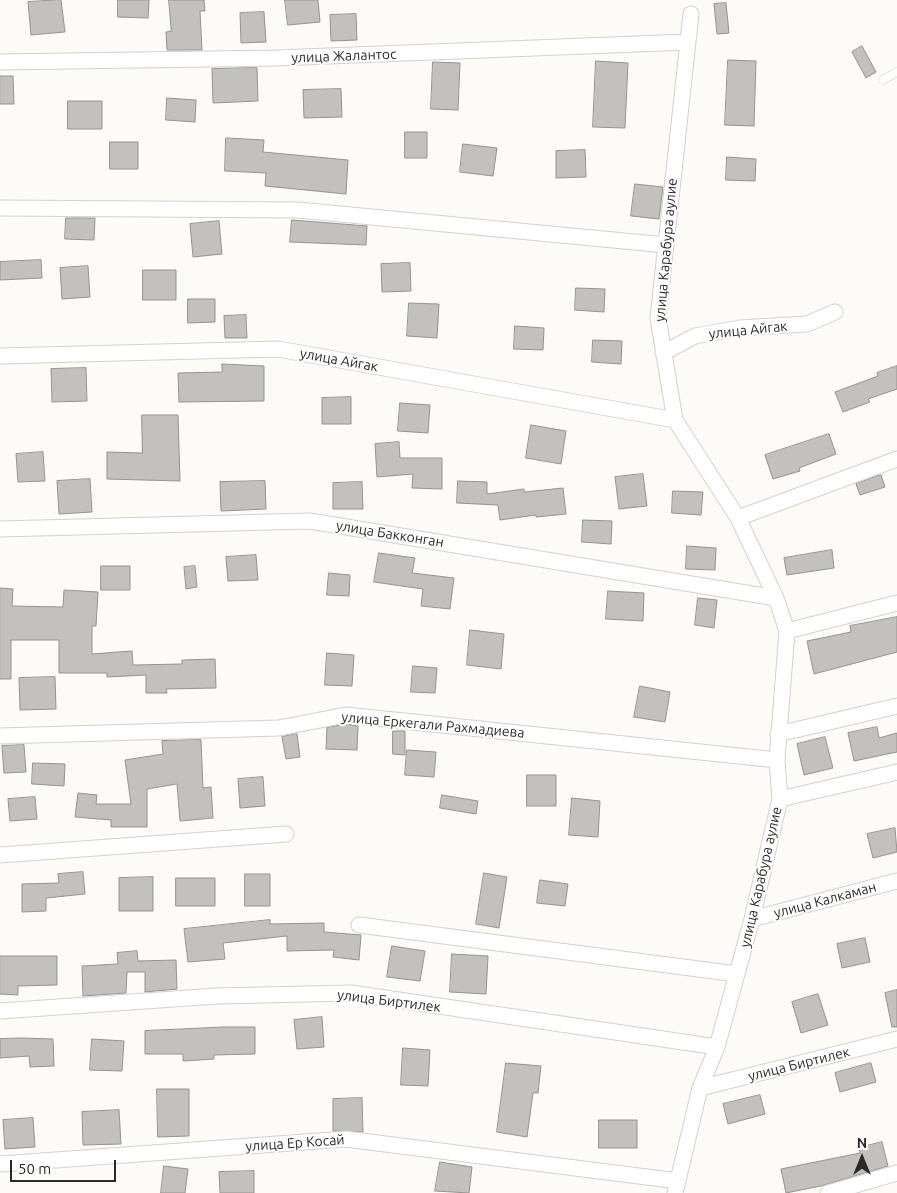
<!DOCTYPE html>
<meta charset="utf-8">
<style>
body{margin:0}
#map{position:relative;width:897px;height:1193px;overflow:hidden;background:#fcfbf7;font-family:Ubuntu,sans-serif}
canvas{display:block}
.north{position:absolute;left:837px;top:1133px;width:50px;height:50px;-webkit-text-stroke:4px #fff;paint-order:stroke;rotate:0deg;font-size:14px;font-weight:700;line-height:20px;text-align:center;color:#2b2a29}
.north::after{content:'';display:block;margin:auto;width:18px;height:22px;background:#2b2a29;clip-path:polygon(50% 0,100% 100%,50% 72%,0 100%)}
.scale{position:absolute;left:10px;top:1160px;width:106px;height:22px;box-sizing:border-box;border:2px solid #2b2a29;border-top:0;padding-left:6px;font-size:15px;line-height:18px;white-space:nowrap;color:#2b2a29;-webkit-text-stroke:4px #fff;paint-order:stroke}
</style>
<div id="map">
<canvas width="897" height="1193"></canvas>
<div class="north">N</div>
<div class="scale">50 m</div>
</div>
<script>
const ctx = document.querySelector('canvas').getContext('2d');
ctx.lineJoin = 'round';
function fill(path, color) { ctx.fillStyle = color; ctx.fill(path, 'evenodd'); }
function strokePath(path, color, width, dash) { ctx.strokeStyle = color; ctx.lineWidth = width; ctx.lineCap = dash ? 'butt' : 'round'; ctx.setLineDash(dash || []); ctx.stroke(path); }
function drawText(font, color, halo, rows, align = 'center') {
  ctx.font = font + ' Ubuntu,sans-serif'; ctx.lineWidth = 4; ctx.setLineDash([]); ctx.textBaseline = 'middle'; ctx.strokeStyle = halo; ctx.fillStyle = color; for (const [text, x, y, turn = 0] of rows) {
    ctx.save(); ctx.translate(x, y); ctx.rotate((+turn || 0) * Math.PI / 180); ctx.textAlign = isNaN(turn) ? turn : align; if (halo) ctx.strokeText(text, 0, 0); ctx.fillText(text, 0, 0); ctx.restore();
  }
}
const building = new Path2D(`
 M61 0 65 32 31 35 28 2Z
 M118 0H149L148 18 118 17Z
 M169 0H204L205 11H200L202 50H167L166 32 171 31Z
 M285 0H318L320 22 288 25Z
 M726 3 729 33 717 34 714 4Z
 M264 12 266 42 241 43 240 13Z
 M356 14 357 40 331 41 330 15Z
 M862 46 876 72 866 78 852 52Z
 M728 60 756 61 754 126 725 125Z
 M596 61 628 63 625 128 593 127Z
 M433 62 460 63 458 110 431 109Z
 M257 68 258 101 213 103 212 69Z
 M0 76H13L14 104H0Z
 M341 89 342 117 304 118 303 90Z
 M167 98 196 100 195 122 166 120Z
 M68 101H102V129H68Z
 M405 132H427V158H405Z
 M226 138 264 140 263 152 348 160 346 194 265 186 266 173 225 171Z
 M110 142H138V169H110Z
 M463 144 497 148 493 176 460 172Z
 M585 150 586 177 556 178V151Z
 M727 157 756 159 755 181 726 180Z
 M635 184 663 187 659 219 631 216Z
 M66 218H95L94 240 65 239Z
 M292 220 367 226 366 245 290 242Z
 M219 221 222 254 193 257 190 224Z
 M41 260 42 278 0 280V262Z
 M410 263 411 291 382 292 381 264Z
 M88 266 90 297 62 299 60 268Z
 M143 270H176V300H143Z
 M576 288 605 289 604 312 575 310Z
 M188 299H215V322L188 323Z
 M409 303 439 304 437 338 407 336Z
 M246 315 247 338H225L224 316Z
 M515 326 544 328 543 350 514 349Z
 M593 340 622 341 621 364 592 362Z
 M222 364 264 366V401L179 402 178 373 222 372Z
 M897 366V389L868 399 870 402 843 412 835 392 878 376 877 373Z
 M86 368 87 401 52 402 51 369Z
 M351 397V424H322V398Z
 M400 403 430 405 428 433 398 431Z
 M142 415H178L180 481 107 479V452L142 453Z
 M531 425 566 431 561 464 526 458Z
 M829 434 836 454 799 468 800 471 773 479 765 455Z
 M399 442 400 458H442V489L412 488 413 474 377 477 375 444Z
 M43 452 45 481 18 482 16 454Z
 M643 474 647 506 619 509 615 477Z
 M881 475 885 487 860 495 856 484Z
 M90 479 92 512 59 514 57 481Z
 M265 481 266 509 221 511 220 482Z
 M458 481 487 482V494L524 489V492L563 488 566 514 536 517V515L500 520 498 505 457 503Z
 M362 482 363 509H333V483Z
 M673 491 703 492 701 515 672 513Z
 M583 520 612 521 611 544 582 542Z
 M687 546 716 548 715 570 686 569Z
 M832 550 834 568 787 575 784 558Z
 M379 553 415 558 412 573 454 578 450 609 421 606 423 589 374 582Z
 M256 555 258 580 228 581 226 557Z
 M101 566H130V590H101Z
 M195 566 197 587 186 589 184 567Z
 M329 573 350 575 349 596 327 595Z
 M0 588 13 589 12 606 63 607 64 590 98 592 96 626H92V654L132 651 133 665 182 664V660L215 659 216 688 166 689 167 693H146V675L107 677V673H59V640H11V679H0Z
 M608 591 644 593 643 621 606 619Z
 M698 598 717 600 714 628 695 625Z
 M897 617V652L814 674 807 641 851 632 850 626Z
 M470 630 504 634 501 669 467 665Z
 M327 653 354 655 352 686 325 685Z
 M413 666 437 668 435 693 411 692Z
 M55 677 56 709 20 710 19 678Z
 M640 686 670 692 665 722 634 717Z
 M346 724 358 726 357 750 326 749 327 728Z
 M877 727 879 738 897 733V752L854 761 848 733Z
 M393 731H405V755L393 754Z
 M297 734 300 757 286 759 282 737Z
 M825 737 833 768 804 775 797 744Z
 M201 740 203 788 211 787 213 818 180 821 177 784 147 789V827H111V820L75 817 78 793 97 795 96 804H131L125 760 163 754 162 741Z
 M24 745 26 772 4 773 2 746Z
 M407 750 436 752 434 777 405 775Z
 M33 763 65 764 64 786 32 784Z
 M527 775H556V806H527Z
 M263 777 265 806 240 808 238 779Z
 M442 795 478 801 476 814 440 808Z
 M35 797 37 819 10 821 8 799Z
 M572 798 600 801 598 837 569 835Z
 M895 828 897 852 873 858 867 834Z
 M83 872 85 894 46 898V911L22 912V884L59 883 58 874Z
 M484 873 507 877 499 928 476 924Z
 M245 874H270V906H245Z
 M153 877V911H119V878Z
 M176 878H215V906H176Z
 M540 880 568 884 565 906 537 903Z
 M270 920V924L324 923V932L361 935 359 960 333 957 334 950 287 951V936L223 943 225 959 188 962 184 929Z
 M865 938 870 962 842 968 837 944Z
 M392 946 425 951 420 981 387 977Z
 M137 951 138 961 176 960 177 989 145 992V972H127L126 993 83 996 82 966 118 964 117 953Z
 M452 954 488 956 486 994 450 992Z
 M0 956H57V985L18 986V995L0 994Z
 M897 990V1027H892L885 993Z
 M818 994 828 1025 801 1033 792 1002Z
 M322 1017 324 1047 297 1049 294 1020Z
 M224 1027H255V1054L214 1055V1059L183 1061V1054H145V1031Z
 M21 1038 53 1039 54 1066 30 1067 29 1056 0 1058V1039Z
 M92 1039 124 1041 122 1071 90 1070Z
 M403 1048 430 1050 428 1086 401 1085Z
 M506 1063 541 1066 538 1093H533L527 1137 497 1132Z
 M871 1063 876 1082 840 1092 835 1073Z
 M157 1089H189V1136L158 1137Z
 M760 1095 765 1114 728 1124 723 1104Z
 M362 1098 363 1132 333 1131V1099Z
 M119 1110 121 1144 83 1145 82 1112Z
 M33 1118 35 1147 5 1149 3 1120Z
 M599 1120H637V1148H599Z
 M882 1142 888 1166 821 1186 786 1193 781 1169 860 1153 859 1148Z
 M440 1162 472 1167 469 1193 435 1191Z
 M164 1166 188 1169 185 1193H161Z
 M254 1171V1193H220L219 1172Z`);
fill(building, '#c2c1be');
strokePath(building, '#94938f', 1);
const service = new Path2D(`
 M883 80 897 72`);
const minor = new Path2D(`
 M0 62 277 58 688 42
 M0 208 298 210 666 245
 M663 353 695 336 740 328 807 324 835 312
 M0 356 278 349 675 420
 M738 518 897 459
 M0 529 310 521 776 598
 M787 631 897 603
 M778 734 897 706
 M0 736 279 728 346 715 777 760
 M780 799 897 772
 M0 855 286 834
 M752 919 897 881
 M359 925 737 974
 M0 1011 217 996 351 993 717 1047
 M700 1088 897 1039
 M0 1164 346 1139 678 1181
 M675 1193 700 1088 717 1047 752 919 780 799 777 760 787 631 776 598 738 518 675 420 658 318 691 14
 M828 1193 897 1173`);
strokePath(service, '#d2d1cd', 9);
strokePath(minor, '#d2d1cd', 17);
strokePath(service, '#fff', 8);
strokePath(minor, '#fff', 15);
drawText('14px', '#2b2a29', '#fff', [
 ["улица Жалантос",344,56,-2],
 ["улица Карабура аулие",666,250,-85],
 ["улица Айгак",748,330,-6],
 ["улица Айгак",339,360,10],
 ["улица Бакконган",390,534,9],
 ["улица Еркегали Рахмадиева",433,725,5],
 ["улица Карабура аулие",761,877,-77],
 ["улица Калкаман",825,900,-15],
 ["улица Биртилек",389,1001,7],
 ["улица Биртилек",799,1064,-14],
 ["улица Ер Косай",295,1143,-4]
]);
</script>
